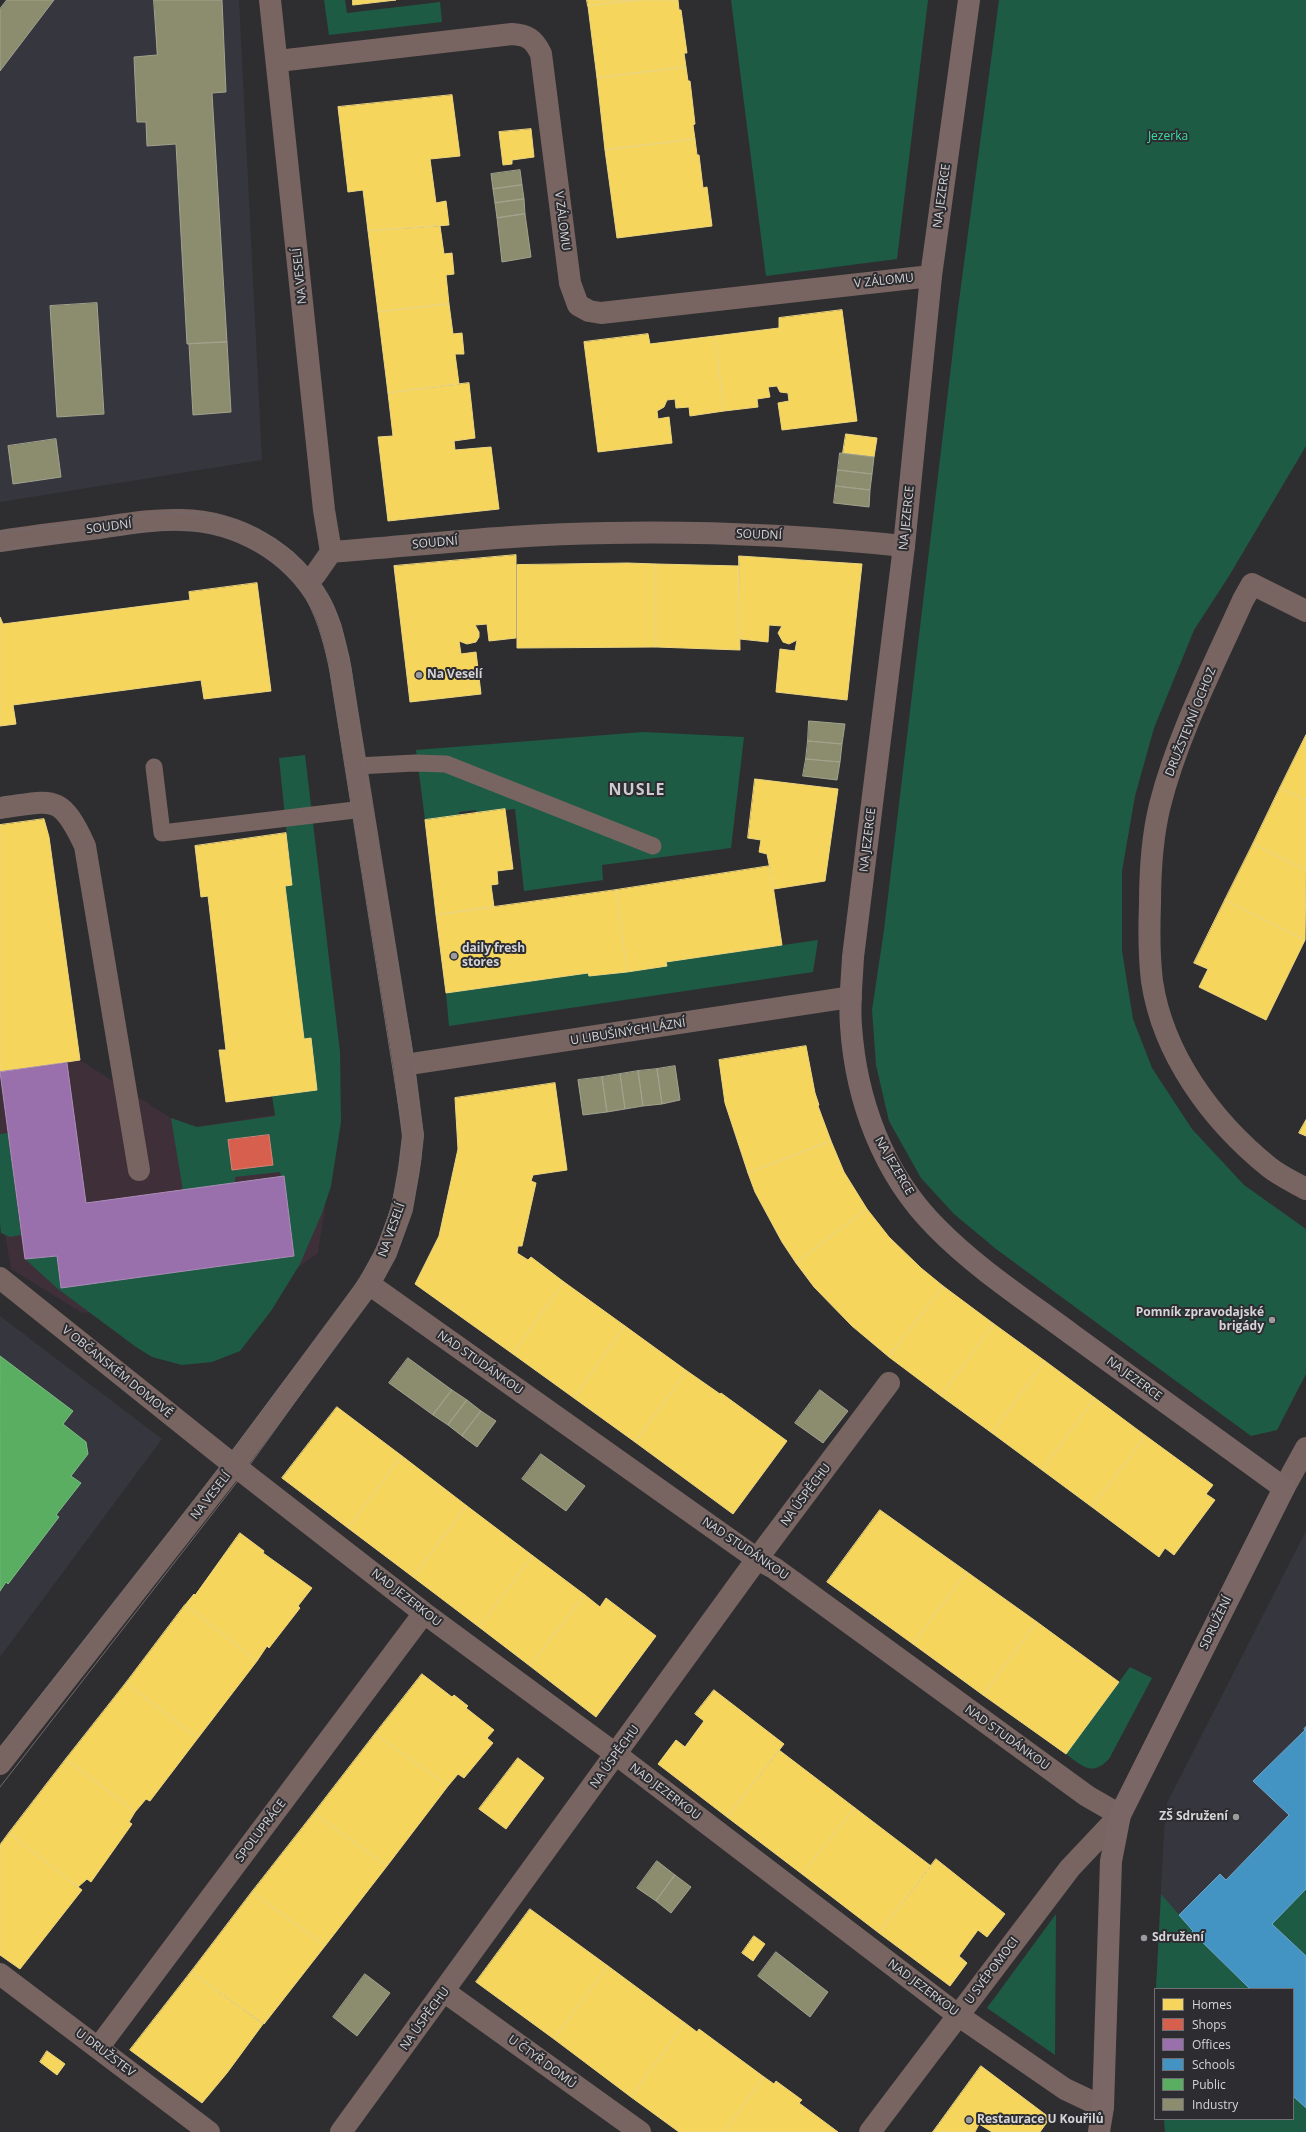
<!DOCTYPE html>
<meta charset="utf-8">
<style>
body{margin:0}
#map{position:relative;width:1306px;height:2132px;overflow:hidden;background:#2e2e30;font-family:"Open Sans",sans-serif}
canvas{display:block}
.legend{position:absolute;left:1154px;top:1988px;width:140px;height:132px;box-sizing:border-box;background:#2d2d31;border:1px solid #707074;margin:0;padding:5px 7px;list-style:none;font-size:12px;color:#d5d5d8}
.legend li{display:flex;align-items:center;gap:8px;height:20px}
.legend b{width:20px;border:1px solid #707074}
</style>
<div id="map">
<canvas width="1306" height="2132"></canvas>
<ul class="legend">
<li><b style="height:11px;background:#f6d55c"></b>Homes</li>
<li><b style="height:11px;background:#d6604d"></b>Shops</li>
<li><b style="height:11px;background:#9970ab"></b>Offices</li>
<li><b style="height:11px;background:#4393c3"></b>Schools</li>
<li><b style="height:11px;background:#5aae61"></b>Public</li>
<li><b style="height:11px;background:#8c8c6e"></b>Industry</li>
</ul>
</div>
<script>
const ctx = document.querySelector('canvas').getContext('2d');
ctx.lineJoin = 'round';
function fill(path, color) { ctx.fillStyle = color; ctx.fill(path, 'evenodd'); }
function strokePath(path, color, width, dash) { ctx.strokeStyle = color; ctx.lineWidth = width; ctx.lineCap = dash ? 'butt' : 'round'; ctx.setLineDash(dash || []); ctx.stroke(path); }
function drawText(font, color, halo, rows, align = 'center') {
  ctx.font = font + ' "Open Sans",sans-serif'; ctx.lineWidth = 4; ctx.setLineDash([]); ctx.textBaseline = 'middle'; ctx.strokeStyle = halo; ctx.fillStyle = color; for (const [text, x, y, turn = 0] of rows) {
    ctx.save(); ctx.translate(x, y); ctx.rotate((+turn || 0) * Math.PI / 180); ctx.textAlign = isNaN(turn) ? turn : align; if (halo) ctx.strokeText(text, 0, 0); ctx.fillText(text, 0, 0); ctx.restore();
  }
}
fill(new Path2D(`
 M80 1060 171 1118 196 1127 341 1104 318 1253 271 1287 82 1313 11 1269 0 1205V1072Z`), '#3e2f39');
fill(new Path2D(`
 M54 0H239L262 460 0 502V71Z
 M0 1316 162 1439 0 1657Z
 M1306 1531V2132H1165L1164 2119H1293V1989H1156L1164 1832 1167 1803Z`), '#36363e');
fill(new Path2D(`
 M324 0H345L347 13 440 2 442 22 329 35Z
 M731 0H928L897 259 766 276Z
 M999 0H1306V446L1229 576 1194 630 1154 728 1135 796 1122 871V951L1133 1019 1152 1068 1192 1129 1244 1185 1306 1229V1374L1277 1430 1251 1436 996 1249 954 1214 921 1178 889 1121 876 1065 872 1010 884 930 957 316Z
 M643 732 744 737 731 848 602 865 603 880 524 891 515 809 476 813V810L459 812V816L425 820 416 750Z
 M305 755 340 1052 341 1122 331 1186 322 1213 300 1264 271 1311 240 1351 212 1362 182 1365 152 1357 136 1347 58 1289 25 1259 57 1256 61 1288 294 1256 284 1177H281L280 1172 235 1177V1184L183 1191 171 1118 197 1127 275 1116 272 1095 311 1038 304 1039 285 886 292 885 279 758ZM269 1135 273 1165 232 1170 228 1140Z
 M818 940 813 972 449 1026 446 993 588 973 589 976 666 966V962Z
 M8 1133 21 1235 10 1237 1 1233 0 1223V1134Z
 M1130 1667 1152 1678 1109 1759C1092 1777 1082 1766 1066 1754Z
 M1306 1889V1956L1272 1924Z
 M1161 1894 1193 1931 1192 1932 1250 1989H1156Z
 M1056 1914 1055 2055 987 2008Z
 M1293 2096 1306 2108V2132H1165L1164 2119H1293Z`), '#1e5b44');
const homes = new Path2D(`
 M353 0H396L353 5Z
 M587 0H640L588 6Z
 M640 0H678L679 10H681L687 53H684L686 67 597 78 588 6Z
 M686 67 688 81H690L695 124 693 125 695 139 605 150 597 78Z
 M452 95 460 156 430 159 436 203 446 201 449 225 368 231 363 190 348 192 338 107Z
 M531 129 534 157 512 160V164L503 165 499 132Z
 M695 139 697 155H699L703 188 707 187 712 226 617 238 605 150Z
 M440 226 444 254 452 253 454 274 446 275 449 304 378 312 368 231Z
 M449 304 453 334 462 333 464 354H455L459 384 388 393 378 312Z
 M842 310 857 421 782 430 778 403 789 401 788 393 780 392 777 386 768 387 770 397 757 399 758 407 724 411 715 336 779 328V318Z
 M648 334 650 344 715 336 724 411 690 416 689 407 676 408 675 399 667 400 664 407 657 411 658 419 669 417 672 443 598 452 584 342Z
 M469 383 475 438 454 441 455 450 491 447 499 509 388 521 378 437 393 436 388 393Z
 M846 434 877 438 874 457 843 453Z
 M516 555V638L489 641 487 624 475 625 479 632V637L476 642 467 644 459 641 461 654 476 652 481 694 410 702 394 566Z
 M739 556 862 564 847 700 776 692 780 649 795 651 797 640 789 644 783 642 778 633 782 626 769 625 768 642 740 639Z
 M628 563 656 564V647L517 648V565Z
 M656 564 739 566 740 650 656 647Z
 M257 583 271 691 204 699 201 680 13 705 16 724 0 726V617L3 624 190 600 189 592Z
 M1306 735V800L1280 788Z
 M755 779 838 789 825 881 774 889 767 854 759 852 761 840 748 838Z
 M1280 788 1306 800V870L1253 844Z
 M505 809 513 869 497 871 498 884 491 885 494 907 436 915 425 820Z
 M44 819 49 837 80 1060 0 1072V825Z
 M286 833 292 885 285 886 304 1039 311 1038 317 1090 226 1102 219 1050H226L208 896 201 897 195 846Z
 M1253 844 1306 870 1305 940 1225 900Z
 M770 866 782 945 666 962 667 966 627 972 616 890Z
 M616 890 627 972 589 976 588 973 446 993 436 915Z
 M1225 900 1305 940 1266 1020 1199 987 1208 969 1194 963Z
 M806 1046 815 1093 819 1105 818 1106 831 1141 748 1173 725 1103 719 1060Z
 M555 1083 567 1170 533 1175 531 1181 536 1183 522 1246H518L517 1253 528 1260 531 1257 564 1282 513 1354 415 1284 439 1236 458 1149 455 1098Z
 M1306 1120V1136L1299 1133Z
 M831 1141 844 1172 867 1209 796 1263 782 1242 755 1192 748 1173Z
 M867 1209 889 1237 921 1268 943 1286 889 1357 852 1326 814 1287 796 1263Z
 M564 1282 625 1326 574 1398 513 1354Z
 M943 1286 994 1324 941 1396 889 1357Z
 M994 1324 1045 1361 992 1433 941 1396Z
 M625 1326 687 1371 635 1442 574 1398Z
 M1045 1361 1095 1398 1042 1470 992 1433Z
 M687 1371 720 1394 721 1393 787 1441 733 1514 635 1442Z
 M1095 1398 1146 1436 1092 1507 1042 1470Z
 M337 1407 402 1456 348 1528 282 1478Z
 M1146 1436 1213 1485 1206 1494 1215 1500 1174 1555 1165 1548 1159 1557 1092 1507Z
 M402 1456 467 1506 413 1577 348 1528Z
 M467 1506 533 1556 479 1627 413 1577Z
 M880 1510 967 1572 913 1644 827 1582Z
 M240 1533 264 1551 263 1553 312 1588 298 1606 300 1608 269 1648 267 1646 257 1661 185 1605 194 1594 195 1595Z
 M533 1556 585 1595 530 1666 479 1627Z
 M967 1572 1037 1622 983 1695 913 1644Z
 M585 1595 600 1607 606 1598 656 1636 596 1717 530 1666Z
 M185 1605 257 1661 198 1738 126 1683Z
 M1037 1622 1119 1682 1066 1754 983 1695Z
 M422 1674 452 1697 454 1695 468 1706 466 1708 494 1730 487 1738 493 1743 464 1778 458 1774 448 1786 375 1734Z
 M126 1683 198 1738 150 1801 146 1799 135 1812 66 1759Z
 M714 1690 784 1744 727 1817 658 1764 676 1740 685 1747 704 1721 695 1714Z
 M375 1734 448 1786 387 1866 314 1813Z
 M779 1750 855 1808 802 1874 727 1817Z
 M518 1758 544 1778 506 1829 479 1809Z
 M66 1759 135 1812 129 1822 132 1824 91 1882 87 1879 78 1887 9 1833Z
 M855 1808 931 1866 879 1933 802 1874Z
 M314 1813 387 1866 325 1946 252 1892Z
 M9 1833 82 1890 20 1969 0 1955V1845Z
 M936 1859 1005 1914 987 1937 978 1930 959 1956 967 1963 950 1986 879 1933Z
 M252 1892 325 1946 264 2024 191 1972Z
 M530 1909 608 1966 554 2039 476 1982Z
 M754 1936 765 1944 753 1961 742 1953Z
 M608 1966 685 2023 631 2097 554 2039Z
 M191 1972 263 2024 227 2073 202 2103 130 2050Z
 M685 2023 697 2032 699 2029 764 2077 724 2132H679L631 2097Z
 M47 2051 65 2064 57 2075 40 2062Z
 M981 2066 1050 2118 1040 2132H992L979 2124 975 2132H933Z
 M764 2077 774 2084 776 2081 802 2100 799 2103 838 2132H724Z`);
fill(homes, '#f6d55c');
strokePath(homes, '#ecd581', 1);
const shops = new Path2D(`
 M269 1135 273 1165 232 1170 228 1140Z`);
fill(shops, '#d6604d');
strokePath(shops, '#d68377', 1);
const offices = new Path2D(`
 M67 1063 86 1203 284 1176 294 1256 61 1288 57 1256 25 1259 0 1072Z`);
fill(offices, '#9970ab');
strokePath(offices, '#ab8eb8', 1);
const schools = new Path2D(`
 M1306 1727V1889L1272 1924 1306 1956V2108L1293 2096V1989H1250L1192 1932 1193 1931 1179 1915 1220 1874 1226 1880 1289 1815 1253 1781 1305 1730 1304 1729Z`);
fill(schools, '#4393c3');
strokePath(schools, '#6fa7c9', 1);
const public = new Path2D(`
 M0 1356 73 1411 63 1424 86 1442 88 1454 71 1476 81 1483 56 1515 59 1517 8 1584 6 1582 0 1591Z`);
fill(public, '#5aae61');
strokePath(public, '#7fba85', 1);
const industry = new Path2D(`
 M7 0H54L0 71V9Z
 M154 0H222L226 92 212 93 227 342 187 344 176 144 147 146 146 122H137L134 57 157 55Z
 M520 170 522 185 493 189 491 174Z
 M522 185 524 199 495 203 493 189Z
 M524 199 525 214 497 218 495 203Z
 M525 214 531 257 502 262 497 218Z
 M97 303 104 414 57 417 50 306Z
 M227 342 231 412 193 415 189 344Z
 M56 439 61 477 13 484 8 446Z
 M840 453 874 457 872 474 838 470Z
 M838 470 872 474 870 490 836 486Z
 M836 486 870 490 869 507 834 503Z
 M809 721 845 724 842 744 808 741Z
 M808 741 842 744 840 762 806 759Z
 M806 759 840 762 837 780 803 776Z
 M675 1066 680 1100 662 1104 657 1069Z
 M657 1069 662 1104 643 1106 638 1071Z
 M638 1071 643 1106 625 1109 620 1074Z
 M620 1074 625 1109 607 1112 602 1077Z
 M602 1077 607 1112 583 1115 578 1080Z
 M408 1358 452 1390 433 1415 389 1383Z
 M452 1390 467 1400 448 1425 433 1415Z
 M820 1390 848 1411 823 1443 795 1423Z
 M467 1400 481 1411 462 1436 448 1425Z
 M481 1411 496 1421 477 1447 462 1436Z
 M541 1454 585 1486 566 1511 522 1479Z
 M657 1861 675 1875 656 1901 637 1888Z
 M675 1875 691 1887 671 1913 656 1901Z
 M776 1952 828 1992 810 2017 758 1976Z
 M365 1974 390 1993 357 2036 333 2017Z`);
fill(industry, '#8c8c6e');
strokePath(industry, '#a2a28e', 1);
strokePath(new Path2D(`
 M357 766 415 763 446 764 653 846
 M154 767 162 833 363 809`), '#786562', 17);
strokePath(new Path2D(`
 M270 0 324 510 331 552
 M278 61 512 34C527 35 534 39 541 54L570 283 578 305 589 311 601 313 931 276
 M0 541C33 536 66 532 99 528 126 524 154 519 181 520 238 521 292 552 320 602 330 620 334 640 339 660L404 1065 413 1136 409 1169 402 1209 386 1253 369 1284 235 1465 0 1764
 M331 552C423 545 515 534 608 533 707 531 806 536 904 546
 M306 581 315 575 331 552
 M1306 611 1252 584 1243 600C1213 667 1178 734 1160 805 1152 837 1150 871 1150 904 1149 930 1149 956 1152 981 1163 1055 1212 1121 1269 1167 1280 1176 1294 1182 1306 1189
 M0 808C53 801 60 792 85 846L139 1170
 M404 1065 851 997
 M0 1278 226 1459 424 1613 617 1755 959 2016 1065 2089 1103 2107
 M369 1284 757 1559 774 1568 1087 1796 1120 1815 1070 1868 870 2132
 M1284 1488 1306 1448
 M0 1974 209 2132
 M445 1992 640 2132
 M98 2048 424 1613
 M341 2132 757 1559 889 1383`), '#786562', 22);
strokePath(new Path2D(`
 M969 0 931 276 904 546 853 957C852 980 849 1003 851 1026 856 1100 883 1174 936 1227 977 1269 1027 1301 1074 1336 1144 1386 1214 1437 1284 1488L1120 1815 1111 1861 1103 2107 1099 2132`), '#7a6765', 22);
strokePath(new Path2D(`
 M0 532 175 512 217 516 249 526 274 538 294 553 315 575 330 599 341 625 351 668 374 832 411 1042 423 1133 421 1159 413 1203 400 1244 376 1289 244 1473 0 1787
 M0 550C33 545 66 541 99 537 138 532 175 526 214 533 246 538 292 571 307 600 319 624 325 647 330 672L403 1133C400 1171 394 1207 379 1242 354 1297 309 1347 273 1396 185 1515 92 1630 0 1747`), '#746a6a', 1);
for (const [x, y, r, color] of [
 [419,675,4,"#9b9b9d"],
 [454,956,4,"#9b9b9d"],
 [1272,1320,4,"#9b9b9d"],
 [1236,1817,4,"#9b9b9d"],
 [1144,1938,4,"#9b9b9d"],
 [969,2120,4,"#9b9b9d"]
]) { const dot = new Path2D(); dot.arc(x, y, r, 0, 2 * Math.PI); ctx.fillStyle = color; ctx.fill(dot); strokePath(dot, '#2d2d31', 1.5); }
drawText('12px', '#37dea3', '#2d2d31', [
 ["Jezerka",1168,137]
]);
drawText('12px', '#d5d5d8', '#2d2d31', [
 ["NA JEZERCE",942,196,-82],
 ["V ZÁLOMU",562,221,83],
 ["NA VESELÍ",300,276,-96],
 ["V ZÁLOMU",884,281,-6],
 ["NA JEZERCE",907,518,-84],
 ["SOUDNÍ",109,527,-7],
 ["SOUDNÍ",759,535,2],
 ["SOUDNÍ",435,543,-5],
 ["DRUŽSTEVNÍ OCHOZ",1191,722,-68],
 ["NA JEZERCE",868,840,-83],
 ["U LIBUŠINÝCH LÁZNÍ",628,1032,-9],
 ["NA JEZERCE",894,1166,60],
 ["NA VESELÍ",392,1230,-70],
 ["NAD STUDÁNKOU",480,1363,35],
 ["V OBČANSKÉM DOMOVĚ",117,1372,39],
 ["NA JEZERCE",1134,1379,36],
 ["NA ÚSPĚCHU",806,1495,-53],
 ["NA VESELÍ",211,1496,-52],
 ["NAD STUDÁNKOU",745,1549,34],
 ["NAD JEZERKOU",406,1598,38],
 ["SDRUŽENÍ",1216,1623,-64],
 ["NAD STUDÁNKOU",1007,1738,36],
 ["NA ÚSPĚCHU",615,1757,-54],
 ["NAD JEZERKOU",665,1792,37],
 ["SPOLUPRÁCE",261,1831,-53],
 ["U SVÉPOMOCI",992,1971,-53],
 ["NAD JEZERKOU",923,1988,37],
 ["NA ÚSPĚCHU",425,2019,-54],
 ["U DRUŽSTEV",105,2053,37],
 ["U ČTYŘ DOMŮ",542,2062,36]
]);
drawText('bold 12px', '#d5d5d8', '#2d2d31', [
 ["Na Veselí",427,675],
 ["daily fresh",462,949],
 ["stores",462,963],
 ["Pomník zpravodajské",1264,1313,"right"],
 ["brigády",1264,1327,"right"],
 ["ZŠ Sdružení",1228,1817,"right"],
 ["Sdružení",1152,1938],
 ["Restaurace U Kouřilů",977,2120]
], 'left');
ctx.letterSpacing = '1px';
drawText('bold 16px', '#cbcbd0', '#2d2d31', [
 ["NUSLE",637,790]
]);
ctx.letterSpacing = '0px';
</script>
